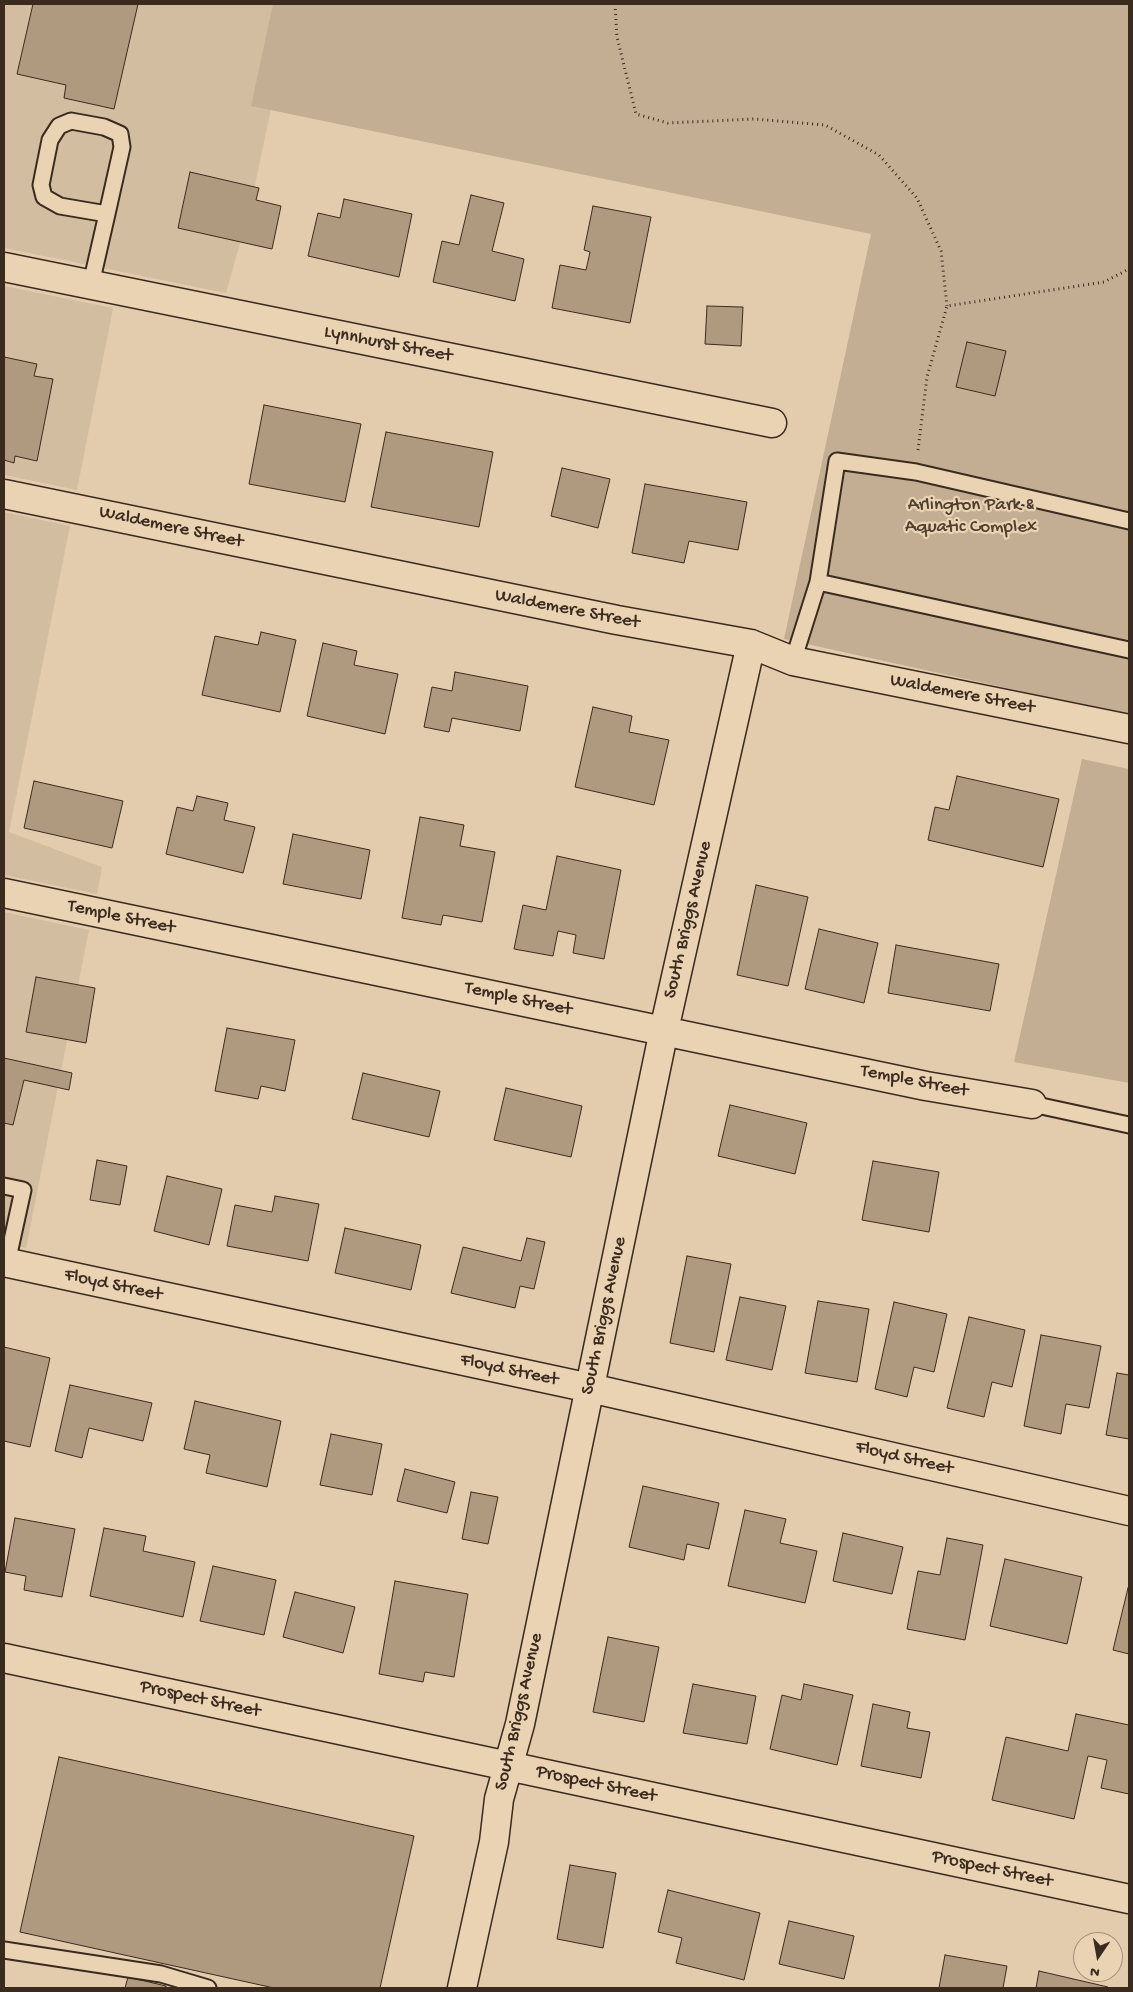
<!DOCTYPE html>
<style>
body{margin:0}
#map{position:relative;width:1133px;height:1992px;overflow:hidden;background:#e3ccad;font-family:"Gochi Hand",sans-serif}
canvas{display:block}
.frame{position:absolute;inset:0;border:5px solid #3b2a1e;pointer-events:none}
.north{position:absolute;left:1073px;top:1932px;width:50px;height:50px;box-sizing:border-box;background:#ead3b3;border:1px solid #a48f77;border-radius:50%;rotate:192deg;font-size:14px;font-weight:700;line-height:20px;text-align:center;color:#3b2a1e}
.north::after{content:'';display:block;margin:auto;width:18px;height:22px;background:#3b2a1e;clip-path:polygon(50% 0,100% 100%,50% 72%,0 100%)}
</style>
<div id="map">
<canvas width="1133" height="1992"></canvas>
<div class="frame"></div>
<div class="north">N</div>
</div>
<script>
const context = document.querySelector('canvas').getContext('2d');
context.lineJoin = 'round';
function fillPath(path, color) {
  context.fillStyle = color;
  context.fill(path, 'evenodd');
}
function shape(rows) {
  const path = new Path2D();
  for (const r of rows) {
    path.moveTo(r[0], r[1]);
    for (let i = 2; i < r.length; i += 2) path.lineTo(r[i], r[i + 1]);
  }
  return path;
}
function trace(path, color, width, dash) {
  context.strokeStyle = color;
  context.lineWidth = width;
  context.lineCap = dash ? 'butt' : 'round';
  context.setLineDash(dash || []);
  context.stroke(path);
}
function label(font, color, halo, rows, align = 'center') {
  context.font = font + ' "Gochi Hand",sans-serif';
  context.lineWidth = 4.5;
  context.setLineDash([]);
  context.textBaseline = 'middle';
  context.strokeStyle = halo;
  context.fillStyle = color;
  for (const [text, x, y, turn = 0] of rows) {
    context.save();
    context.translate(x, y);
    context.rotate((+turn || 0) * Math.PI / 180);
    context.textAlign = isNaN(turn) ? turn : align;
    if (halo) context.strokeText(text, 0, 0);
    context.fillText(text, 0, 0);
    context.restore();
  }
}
fillPath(shape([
 [4,4,293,4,251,204,226,293,4,248],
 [4,286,113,308,77,490,4,475],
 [4,512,70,526,9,832,102,867,97,894,4,875],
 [4,912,89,930,26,1248,4,1243]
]), '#d3bda0');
fillPath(shape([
 [273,4,1129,4,1129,715,784,639,871,234,251,106],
 [1082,759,1129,769,1129,1083,1014,1062]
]), '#c4ae93');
const building = shape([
 [33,4,138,4,114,109,64,98,66,85,17,74,33,4],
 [190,172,259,188,256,200,281,206,272,249,178,228,190,172],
 [471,195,504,203,492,251,524,259,515,301,433,282,442,241,459,245,471,195],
 [344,199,412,214,399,277,308,256,318,213,340,218,344,199],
 [593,206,651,217,630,323,552,308,560,265,586,270,590,252,584,250,593,206],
 [707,306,743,307,741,346,705,344,707,306],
 [967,342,1006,351,995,396,956,387,967,342],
 [4,357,37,364,34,376,53,379,37,461,15,456,14,463,4,460,4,357],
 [264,405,361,424,345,502,249,484,264,405],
 [386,432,493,452,479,527,371,507,386,432],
 [562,468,610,479,598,528,551,516,562,468],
 [645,484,747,502,738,550,689,541,684,563,632,553,645,484],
 [261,632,296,640,280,712,202,695,215,636,258,645,261,632],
 [323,643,357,651,354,665,398,674,385,734,307,716,323,643],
 [455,672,528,686,520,731,452,718,449,732,424,727,432,687,452,691,455,672],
 [593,707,632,716,629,732,669,740,654,805,575,787,593,707],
 [957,776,1059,799,1043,867,928,840,935,807,949,810,957,776],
 [34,781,123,801,112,848,24,828,34,781],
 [197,796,228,803,224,820,255,827,243,873,166,854,177,807,193,811,197,796],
 [420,817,464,825,460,846,495,852,482,922,443,915,441,925,402,918,420,817],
 [293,834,370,850,361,899,283,884,293,834],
 [557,856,621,870,604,959,573,953,576,935,558,931,553,956,514,949,523,905,546,910,557,856],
 [756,885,808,897,788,986,737,975,756,885],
 [819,929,878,943,864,1003,805,989,819,929],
 [896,945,999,964,990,1011,888,993,896,945],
 [36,977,95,988,86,1043,26,1032,36,977],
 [227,1028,295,1040,285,1091,261,1086,258,1099,215,1091,227,1028],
 [4,1058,72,1073,69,1090,24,1080,13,1125,4,1123,4,1058],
 [363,1073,440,1091,429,1137,352,1119,363,1073],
 [506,1088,582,1106,571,1157,494,1140,506,1088],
 [730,1105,807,1123,795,1174,718,1156,730,1105],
 [97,1160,127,1166,120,1205,90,1200,97,1160],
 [873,1161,939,1172,929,1232,862,1220,873,1161],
 [167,1176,222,1189,209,1245,154,1231,167,1176],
 [275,1196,319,1204,308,1261,227,1246,235,1205,272,1212,275,1196],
 [345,1228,421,1245,411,1290,335,1273,345,1228],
 [527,1238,545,1242,534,1289,520,1286,515,1308,451,1293,463,1247,521,1261,527,1238],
 [687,1256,731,1264,714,1352,670,1343,687,1256],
 [740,1297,786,1306,772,1370,726,1360,740,1297],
 [818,1301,869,1309,857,1382,805,1373,818,1301],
 [894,1302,947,1314,934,1372,914,1367,907,1397,875,1389,894,1302],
 [969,1317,1025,1330,1012,1387,992,1382,984,1417,947,1408,969,1317],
 [1041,1335,1101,1346,1089,1408,1066,1404,1061,1434,1024,1426,1041,1335],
 [4,1347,50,1358,30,1447,4,1441,4,1347],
 [1117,1373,1129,1375,1129,1439,1106,1435,1117,1373],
 [70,1385,152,1403,143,1441,89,1428,82,1458,55,1451,70,1385],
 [195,1401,281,1421,267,1487,206,1473,210,1455,184,1449,195,1401],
 [331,1434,382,1444,372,1495,320,1485,331,1434],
 [405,1469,455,1482,447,1513,397,1501,405,1469],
 [643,1486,719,1503,709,1549,687,1544,684,1560,629,1547,643,1486],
 [471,1492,498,1497,488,1544,462,1539,471,1492],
 [745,1510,786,1519,780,1543,817,1551,805,1603,728,1586,745,1510],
 [15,1518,75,1529,62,1597,24,1590,26,1576,5,1572,15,1518],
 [104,1528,146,1536,143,1551,195,1562,183,1617,90,1596,104,1528],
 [843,1533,903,1547,892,1594,833,1581,843,1533],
 [947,1538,983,1545,965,1640,907,1629,918,1571,940,1575,947,1538],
 [1005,1559,1082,1577,1067,1644,990,1626,1005,1559],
 [213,1566,276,1580,264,1635,200,1621,213,1566],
 [395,1581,468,1594,454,1677,425,1672,423,1682,379,1674,395,1581],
 [1128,1588,1129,1588,1129,1654,1113,1650,1128,1588],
 [295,1592,355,1607,343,1653,283,1637,295,1592],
 [608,1637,659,1647,644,1722,593,1712,608,1637],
 [693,1684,756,1696,747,1744,683,1733,693,1684],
 [804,1684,853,1695,837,1765,770,1749,782,1695,801,1700,804,1684],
 [873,1704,910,1712,907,1728,930,1732,921,1778,861,1766,873,1704],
 [1076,1714,1129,1725,1129,1794,1101,1788,1107,1760,1088,1756,1074,1819,992,1800,1006,1737,1068,1751,1076,1714],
 [59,1757,414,1836,380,1988,274,1988,20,1932,59,1757],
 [570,1865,616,1873,603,1948,557,1939,570,1865],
 [668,1890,760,1913,744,1980,676,1963,682,1938,658,1932,668,1890],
 [789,1921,854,1936,844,1979,779,1964,789,1921],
 [945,1955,1007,1966,1003,1988,939,1988,945,1955],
 [1039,1971,1108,1987,1108,1988,1036,1988,1039,1971],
 [128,1977,166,1986,166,1988,125,1988,128,1977]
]);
fillPath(building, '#af9a80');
trace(building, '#3b2a1e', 1);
const lane = shape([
 [91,284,107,214,122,147,120,134,104,127,71,121,59,126,50,140,41,185,44,197,60,206,107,214],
 [818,582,1129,650],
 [793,661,818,582,837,461,916,472,1129,521],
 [1032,1104,1129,1125],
 [4,1186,23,1190,7,1263],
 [4,1950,161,1974,208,1988]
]);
const street = shape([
 [4,267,772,423],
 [4,494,617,620,751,644,793,661,1129,729],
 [4,893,926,1086,1032,1104],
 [4,1262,590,1388,1129,1511],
 [4,1658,1129,1899],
 [462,1988,494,1842,499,1799,520,1724,664,1030,751,644]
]);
trace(lane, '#3b2a1e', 19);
trace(street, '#3b2a1e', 31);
trace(shape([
 [615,4,617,37,636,114,668,123,754,119,825,125,879,155,917,198,941,251,947,306],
 [918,450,927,377,947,306,1104,282,1129,269]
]), '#3b2a1e', 3, [1, 4]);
trace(lane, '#ead3b3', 15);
trace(street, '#ead3b3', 28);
label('19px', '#3b2a1e', '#ead3b3', [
 ["Lynnhurst Street",388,345,11],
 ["Waldemere Street",171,528,12],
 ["Waldemere Street",567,610,11],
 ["Waldemere Street",962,695,11],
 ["Temple Street",121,918,12],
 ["South Briggs Avenue",689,920,-77],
 ["Temple Street",518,1000,12],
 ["Temple Street",914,1082,11],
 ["Floyd Street",113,1286,12],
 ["South Briggs Avenue",605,1316,-78],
 ["Floyd Street",509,1371,12],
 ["Floyd Street",904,1459,13],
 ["Prospect Street",200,1700,12],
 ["South Briggs Avenue",520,1712,-77],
 ["Prospect Street",596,1785,12],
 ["Prospect Street",992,1870,12]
]);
label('19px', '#503e30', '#ead3b3', [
 ["Arlington Park &",971,506],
 ["Aquatic Complex",971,528]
]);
</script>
